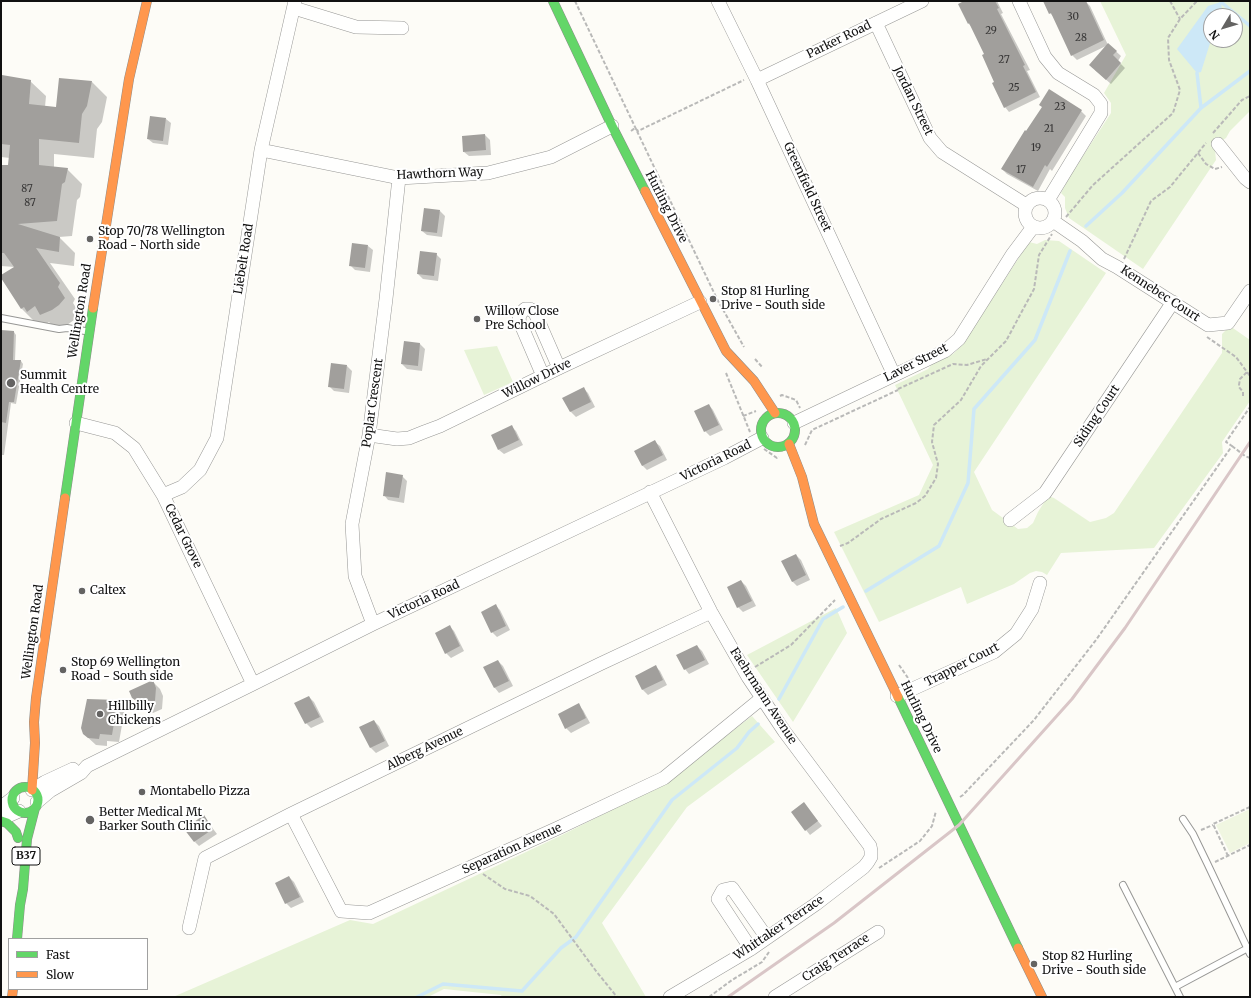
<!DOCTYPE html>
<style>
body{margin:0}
#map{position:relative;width:1251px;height:998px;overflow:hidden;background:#fdfcf7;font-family:Merriweather,serif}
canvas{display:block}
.frame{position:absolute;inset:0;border:2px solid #111;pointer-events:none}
.legend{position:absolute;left:8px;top:938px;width:140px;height:52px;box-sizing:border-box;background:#fff;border:1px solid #a0a0a0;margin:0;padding:5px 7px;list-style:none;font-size:12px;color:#111}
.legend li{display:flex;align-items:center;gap:8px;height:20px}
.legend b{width:20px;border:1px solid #a0a0a0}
.north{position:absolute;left:1203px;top:8px;width:40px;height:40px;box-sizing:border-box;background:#fff;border:1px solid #a0a0a0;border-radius:50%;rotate:232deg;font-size:11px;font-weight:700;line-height:16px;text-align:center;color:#111}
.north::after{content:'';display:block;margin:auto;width:14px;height:18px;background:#646362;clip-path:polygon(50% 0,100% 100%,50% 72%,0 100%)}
</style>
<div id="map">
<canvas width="1251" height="998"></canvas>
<div class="frame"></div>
<ul class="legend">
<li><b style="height:5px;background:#63d668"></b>Fast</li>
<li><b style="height:5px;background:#ff974d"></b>Slow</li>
</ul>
<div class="north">N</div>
</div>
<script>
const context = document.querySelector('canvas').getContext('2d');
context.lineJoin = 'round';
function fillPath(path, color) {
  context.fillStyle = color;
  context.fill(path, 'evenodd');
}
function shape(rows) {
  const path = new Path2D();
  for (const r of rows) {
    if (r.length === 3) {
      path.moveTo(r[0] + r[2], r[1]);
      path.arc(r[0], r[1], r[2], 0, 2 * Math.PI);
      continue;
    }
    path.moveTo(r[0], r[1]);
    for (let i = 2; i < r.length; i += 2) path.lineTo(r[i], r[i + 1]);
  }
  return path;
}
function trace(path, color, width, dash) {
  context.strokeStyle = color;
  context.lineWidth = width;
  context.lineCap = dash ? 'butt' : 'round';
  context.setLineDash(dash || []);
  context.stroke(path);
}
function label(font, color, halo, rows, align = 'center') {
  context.font = font + ' Merriweather,serif';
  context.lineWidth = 4;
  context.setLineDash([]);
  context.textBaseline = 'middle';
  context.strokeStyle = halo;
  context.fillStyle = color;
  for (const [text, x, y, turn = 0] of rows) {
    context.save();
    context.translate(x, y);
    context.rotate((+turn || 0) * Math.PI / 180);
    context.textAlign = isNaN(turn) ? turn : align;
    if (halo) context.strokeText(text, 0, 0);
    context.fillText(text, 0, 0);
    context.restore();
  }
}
fillPath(shape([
 [1100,1,1250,1,1250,111,1230,131,1226,138,1221,141,1216,146,1215,151,1216,160,1143,269,1069,218,1065,208,1065,197,1061,193,1068,179,1111,113,1111,103,1104,93,1126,55],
 [1211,16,1235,16,1235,40,1211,40],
 [1045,240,1059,241,1106,273,974,472,992,510,1018,529,1027,528,1033,523,1038,512,1048,496,1054,498,1090,522,1106,518,1114,513,1222,353,1222,334,1230,326,1250,340,1250,401,1222,442,1223,453,1154,548,1061,553,1047,575,1042,572,1036,571,1030,573,1014,584,967,604,961,587,879,622,834,532,919,495,933,465,895,385,928,369,933,363,953,354,963,344,1029,242,1037,244],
 [497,346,513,382,484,395,464,350],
 [836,608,847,633,793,722,747,655],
 [752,716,775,742,687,807,602,923,646,997,502,997,501,995,444,989,428,997,173,997,350,920,373,924,560,836,663,784]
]), '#e7f3d7');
fillPath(shape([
 [1250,809,1250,843,1230,853,1216,825]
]), '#f0f6e1');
fillPath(shape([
 [1221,2,1223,16,1211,16,1211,40,1201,72,1197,73,1177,49,1208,6]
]), '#cde8f7');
fillPath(shape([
 [967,1,997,1,1003,13,1001,14,1030,70,1027,71,1040,97,1009,112,1005,107,985,55,972,27,968,23],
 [1044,1,1085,1,1090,6,1108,45,1109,45,1121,56,1118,61,1125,68,1111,84,1095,70,1108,45,1077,60,1072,55,1055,18,1050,13],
 [30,81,46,96,45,107,57,108,92,82,107,97,102,122,97,129,94,158,54,154,54,167,67,169,82,184,80,197,77,200,72,236,59,237,75,253,74,266,50,263,75,299,73,303,80,314,74,320,67,325,56,330,49,322,43,326,37,324,22,309,1,277,15,267,1,266,1,166,9,166,10,158,1,157,1,159,1,87],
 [1081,111,1086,116,1052,171,1050,169,1038,191,1007,174,1002,169,1027,132],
 [166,119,171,123,168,145,153,143,148,139],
 [485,135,490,140,491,155,469,156,464,152],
 [440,211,445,216,442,237,427,235,422,231],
 [368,246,373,250,370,272,355,270,350,265],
 [436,254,441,259,438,281,423,279,418,274],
 [1,331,14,332,16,335,15,361,21,361,23,364,16,404,11,403,4,455,1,455],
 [405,342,420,344,425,349,422,371,407,369,402,364],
 [347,366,352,371,349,393,334,391,329,386],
 [583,388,588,393,595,407,576,417,571,412,564,398],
 [709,405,713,410,723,430,710,436,705,431,695,411],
 [511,426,516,431,523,445,504,454,499,450],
 [655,442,660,446,667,460,647,470,642,465],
 [402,476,407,481,404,503,388,500,384,495],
 [796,555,801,560,810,580,797,586,792,581],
 [741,581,746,586,756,606,743,612,738,607],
 [496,606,500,610,510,630,497,637,492,632],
 [450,627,454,631,464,651,451,658,446,653],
 [697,646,702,651,709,664,689,674,685,669],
 [498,661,503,666,513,686,499,693,495,688,485,668],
 [656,667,660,671,667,685,648,695,643,690,636,676],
 [152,681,160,689,163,696,162,709,153,713,141,705,133,698],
 [309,697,314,702,324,722,311,728,306,723],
 [117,701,125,708,119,742,107,741,107,746,96,745,84,734],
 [578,705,583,710,590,723,571,733,566,728],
 [374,721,379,726,389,746,376,753,371,748,361,728],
 [808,809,822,826,810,835,806,830],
 [204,817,217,834,199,846,195,842],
 [289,877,294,882,304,902,291,908,286,903]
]), '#0003');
trace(shape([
 [1221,2,1250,26],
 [1197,73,1201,108],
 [1086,226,1122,193,1201,108,1250,71],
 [866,591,939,546,968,483,974,409,1035,340,1070,251],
 [779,699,823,619,843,607],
 [417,997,443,984,522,991,561,948,576,937,672,800,737,748,749,732,758,724]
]), '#cde8f7', 3.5);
fillPath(shape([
 [964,1,995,1,999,8,997,9,1025,65,1023,66,1036,92,1004,108,992,83,994,82,982,55,984,54,969,23,968,24,958,4],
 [1043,1,1086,1,1104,40,1071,56,1051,13,1049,14],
 [1108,43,1117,51,1113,55,1121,63,1106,80,1089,65],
 [2,75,31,80,29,104,56,107,59,78,92,81,87,106,82,114,79,143,39,139,39,165,68,168,65,182,62,184,57,221,18,224,60,237,59,252,36,248,60,283,58,287,65,298,59,305,52,310,40,315,35,306,27,312,24,307,21,309,1,278,1,275,14,267,4,253,1,253,1,165,8,165,10,145,1,144,1,81],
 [1049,89,1082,110,1047,167,1045,165,1033,187,1001,169,1025,130,1026,131,1042,107,1039,105],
 [150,116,166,118,163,141,147,139],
 [485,134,486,150,463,152,462,136],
 [424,208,440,210,437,233,421,231],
 [352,243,368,245,365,268,349,266],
 [420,251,437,253,434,276,417,274],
 [1,330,14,331,13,360,21,360,14,402,9,402,6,423,1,422],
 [404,341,420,343,418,366,401,364],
 [331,363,347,365,344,389,328,387],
 [584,387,591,402,570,412,562,398],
 [709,404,719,425,704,432,694,411],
 [512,425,519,440,498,450,491,435],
 [655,440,663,455,642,466,634,451],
 [386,472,403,475,399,498,383,496],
 [796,554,806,575,792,582,781,561],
 [741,580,752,601,737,608,727,587],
 [496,604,506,626,491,633,481,612],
 [450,625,460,646,445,654,435,633],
 [697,645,705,660,684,670,676,655],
 [498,660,509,681,494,688,483,667],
 [656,665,663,680,642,690,635,676],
 [153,680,156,688,155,701,144,706,132,698,129,691],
 [309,696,320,717,305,724,294,703],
 [87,699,118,700,112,735,100,734,99,739,88,738,83,734,81,728],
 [579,703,586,718,565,729,558,714],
 [374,720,385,741,370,748,359,727],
 [804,802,818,821,805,831,791,812],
 [204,815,213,829,194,842,184,829],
 [289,876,300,897,285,904,275,883]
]), '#a19f9c');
const lane = shape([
 [1,318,59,329,67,328,85,331],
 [1183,819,1193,834,1208,865,1250,954],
 [1123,885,1180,997],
 [1175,987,1250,947]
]);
const street = shape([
 [718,1,757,80,894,375],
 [1019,1,1045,57,1058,73,1094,95,1101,104,1101,113,1048,200],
 [294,8,356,27,402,28],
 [876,23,930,138,942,152,1026,205],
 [757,80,922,1],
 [1218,144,1245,178,1250,182],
 [261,150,399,178,488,173,551,157,612,126],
 [1040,213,15],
 [1053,221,1082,241,1102,259,1117,267,1208,325,1228,323,1250,291],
 [543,376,519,320,520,314,525,309,530,309,535,313,559,368],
 [76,423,115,433,134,448,163,495,253,684],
 [794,423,945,351,959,339,1012,255,1033,227],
 [369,435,397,439,409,438,424,432,440,426,559,368,700,302],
 [650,492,711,612,748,677,784,731,870,846,871,851,871,857,868,862,864,867,816,904,751,949,670,997],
 [163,495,182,487,200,470,217,438,261,150,295,1],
 [1010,520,1045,493,1173,302],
 [373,624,355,576,352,524,369,435,386,299,399,178],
 [897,696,994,652,1016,634,1032,609,1040,583],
 [32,790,45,782,73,769],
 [37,802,50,791,81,773,87,766,253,684,373,624,724,458,762,438],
 [1,807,13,798],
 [291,814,341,911,369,913,558,828,664,778,762,698],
 [1,819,19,811],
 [189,928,205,858,291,814,600,664,711,612],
 [751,949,718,899,723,890,732,888,767,938],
 [775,997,878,932]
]);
const fast = shape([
 [553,1,612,126,645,191],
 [778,430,17],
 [65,498,93,308],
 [898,697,1018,948],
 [25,800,13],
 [1,821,7,823,16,832,18,838],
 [17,939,20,905,23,889,27,839,35,808]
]);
const slow = shape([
 [645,191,726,351,754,381,775,413],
 [93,308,129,79,147,1],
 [789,444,802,477,814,524,898,697],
 [32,790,35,743,34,722,36,698,65,498],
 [1018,948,1042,997],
 [12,997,13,989]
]);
trace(lane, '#979795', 8);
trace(street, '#979795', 14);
trace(fast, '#8e8d8b', 10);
trace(slow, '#8e8d8b', 10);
trace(shape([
 [575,1,717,299,744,347],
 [1170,1,1180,19],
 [631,131,635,128,638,131,744,80],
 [1213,133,1242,100,1250,96],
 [1198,153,1206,164,1215,169,1222,167],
 [1066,217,1093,185,1173,113,1180,90,1169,60,1168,38,1180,19,1197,1],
 [1124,259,1151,201,1170,187,1206,143],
 [1207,337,1236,357,1250,376],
 [755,359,763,368],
 [726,373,750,432],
 [898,389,953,364,967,365,987,359],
 [780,396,782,395,796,400,800,408],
 [1243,396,1243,392,1239,387,1239,385,1240,379,1247,372],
 [743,416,756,411],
 [805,445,812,430,898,390],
 [1232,446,1245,456,1250,458],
 [764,449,777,458,779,457],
 [840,546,848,543,881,519,916,503,925,496,936,478,938,464,932,442,934,425,961,400,981,366,1006,341,1034,289,1039,255,1052,234],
 [899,665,908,678],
 [755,667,791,645,835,600],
 [919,699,921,711],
 [960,797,963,795,1034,720,1096,640,1232,446,1226,442,1250,407],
 [1201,830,1213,825],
 [1228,856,1213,824,1250,807],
 [1215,862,1250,845],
 [879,868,920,841,932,826,936,811],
 [483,874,505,889,530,896,554,914,596,971,617,997],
 [709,997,732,980,762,962,769,952]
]), '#b9b9b8', 2, [4, 2]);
trace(lane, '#fffffe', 6);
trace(street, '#fffffe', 13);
trace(fast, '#63d668', 9);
trace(slow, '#ff974d', 9);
trace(shape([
 [728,997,834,923,959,825,1072,699,1125,628,1250,442]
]), '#d9c6c7', 3);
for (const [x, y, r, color] of [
 [90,239,4,"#646362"],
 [713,299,4,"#646362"],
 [477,319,4,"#646362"],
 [11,383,5,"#646362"],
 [82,591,4,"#646362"],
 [63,670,4,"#646362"],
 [100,714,4,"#646362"],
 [142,792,4,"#646362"],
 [90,820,5,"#646362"],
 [1034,964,4,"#646362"]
]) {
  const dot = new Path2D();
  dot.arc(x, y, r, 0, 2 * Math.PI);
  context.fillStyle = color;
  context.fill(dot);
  trace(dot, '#fff', 1.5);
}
label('10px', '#353434', null, [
 ["30",1073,17],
 ["29",991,31],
 ["28",1081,38],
 ["27",1004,60],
 ["25",1014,88],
 ["23",1060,107],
 ["21",1049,129],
 ["19",1036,148],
 ["17",1021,170],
 ["87",27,189],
 ["87",30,203]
]);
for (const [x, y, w] of [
 [26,856,28]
]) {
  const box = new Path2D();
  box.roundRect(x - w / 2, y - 9, w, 18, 3);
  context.fillStyle = '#fff';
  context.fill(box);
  trace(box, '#111', 1);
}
label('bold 11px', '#111', null, [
 ["B37",26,856]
]);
label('12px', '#111', '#fff', [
 ["Parker Road",839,40,-26],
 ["Jordan Street",913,101,64],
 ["Hawthorn Way",440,174,-2],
 ["Greenfield Street",807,187,65],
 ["Hurling Drive",666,207,63],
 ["Liebelt Road",244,259,-81],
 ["Kennebec Court",1160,294,33],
 ["Wellington Road",80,311,-81],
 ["Laver Street",916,363,-27],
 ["Willow Drive",537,379,-26],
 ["Poplar Crescent",373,403,-82],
 ["Siding Court",1097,416,-56],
 ["Victoria Road",716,461,-26],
 ["Cedar Grove",183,536,64],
 ["Victoria Road",424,600,-25],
 ["Wellington Road",33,632,-82],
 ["Trapper Court",962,665,-27],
 ["Faehrmann Avenue",763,696,57],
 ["Hurling Drive",921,717,64],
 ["Alberg Avenue",425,749,-26],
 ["Separation Avenue",512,849,-24],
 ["Whittaker Terrace",779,928,-34],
 ["Craig Terrace",836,958,-33]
]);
label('12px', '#111', '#fff', [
 ["Stop 70/78 Wellington",98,232],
 ["Road - North side",98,246],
 ["Stop 81 Hurling",721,292],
 ["Drive - South side",721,306],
 ["Willow Close",485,312],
 ["Pre School",485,326],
 ["Summit",20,376],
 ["Health Centre",20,390],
 ["Caltex",90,591],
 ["Stop 69 Wellington",71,663],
 ["Road - South side",71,677],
 ["Hillbilly",108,707],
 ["Chickens",108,721],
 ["Montabello Pizza",150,792],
 ["Better Medical Mt",99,813],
 ["Barker South Clinic",99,827],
 ["Stop 82 Hurling",1042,957],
 ["Drive - South side",1042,971]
], 'left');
</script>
